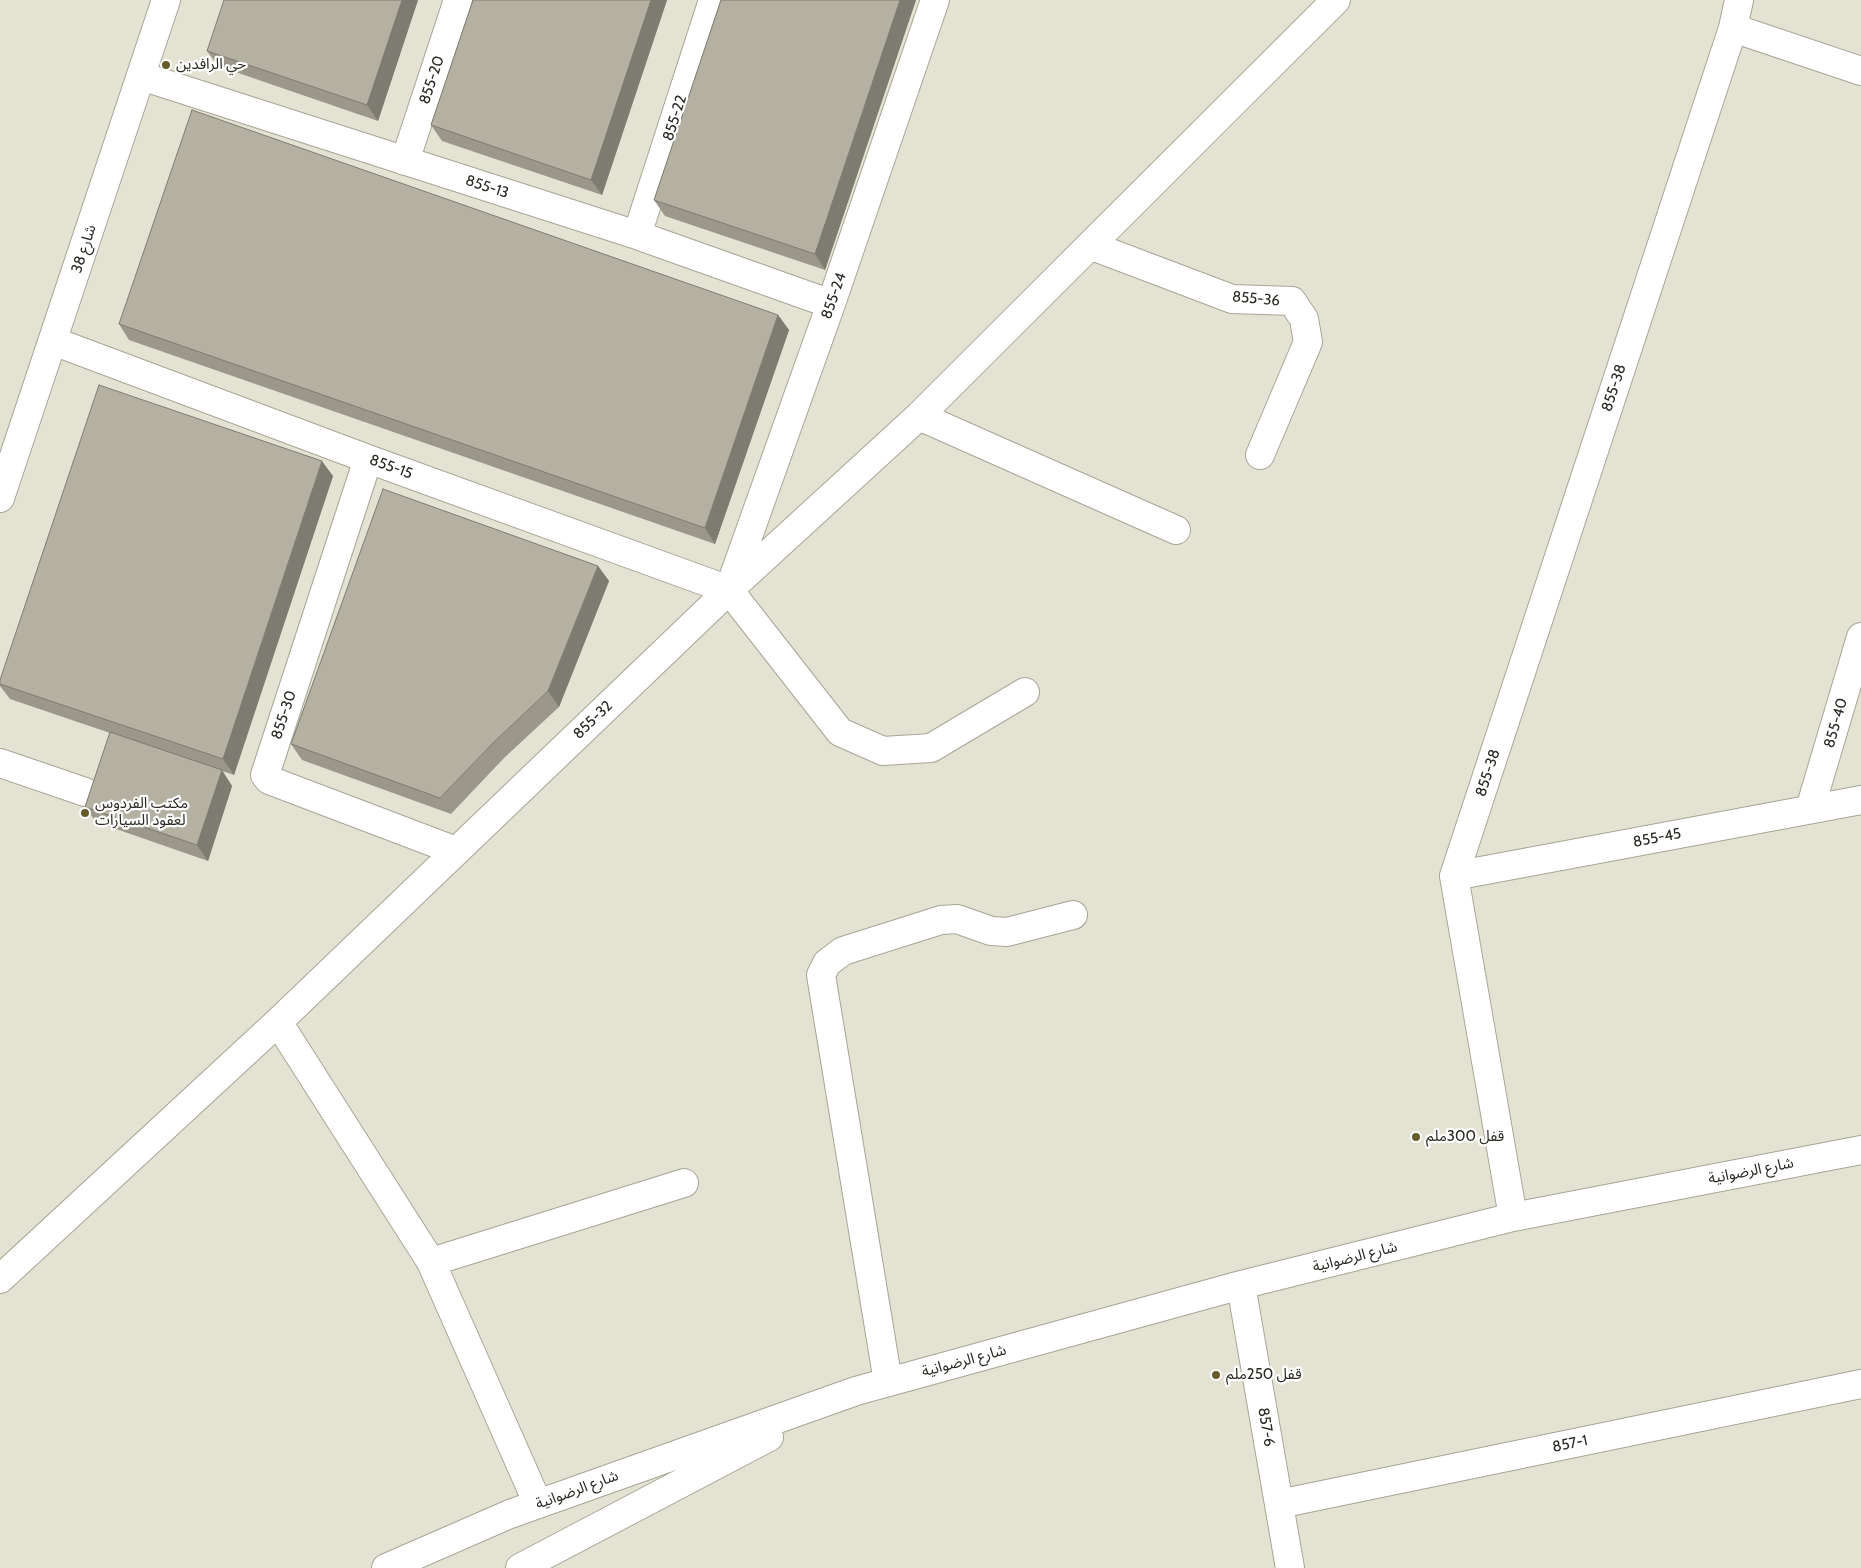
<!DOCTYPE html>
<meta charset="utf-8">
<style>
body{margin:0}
canvas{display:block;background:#e4e2d2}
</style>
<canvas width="1861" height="1568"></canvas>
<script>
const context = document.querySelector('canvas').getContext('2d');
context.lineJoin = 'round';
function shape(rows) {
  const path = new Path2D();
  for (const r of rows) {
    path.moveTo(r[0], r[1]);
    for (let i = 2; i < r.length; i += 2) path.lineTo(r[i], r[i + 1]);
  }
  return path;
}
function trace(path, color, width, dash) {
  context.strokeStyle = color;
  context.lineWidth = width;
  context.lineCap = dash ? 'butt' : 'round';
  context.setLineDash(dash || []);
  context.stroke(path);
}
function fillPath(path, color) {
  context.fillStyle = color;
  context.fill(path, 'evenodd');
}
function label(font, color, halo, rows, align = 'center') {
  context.font = font + ' Cabin,"Noto Sans Arabic",sans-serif';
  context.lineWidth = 4.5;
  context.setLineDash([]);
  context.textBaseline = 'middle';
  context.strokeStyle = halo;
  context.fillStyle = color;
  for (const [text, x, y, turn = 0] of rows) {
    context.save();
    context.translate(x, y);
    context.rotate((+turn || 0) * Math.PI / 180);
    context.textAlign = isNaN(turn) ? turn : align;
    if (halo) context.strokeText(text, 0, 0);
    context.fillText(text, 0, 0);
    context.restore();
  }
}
const minor = shape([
 [1733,28,1739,0],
 [141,76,637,235,831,304],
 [405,161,458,0],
 [637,235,713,0],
 [1092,246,1232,299,1292,301,1304,319,1308,342,1260,455],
 [53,341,368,459,729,590],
 [919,416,1176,530],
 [368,459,265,775,269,780,456,851],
 [0,498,166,0],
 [730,587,831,304,935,0],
 [729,590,840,732,883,751,931,748,1025,692],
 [0,763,85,792],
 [1810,809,1861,637],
 [1454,876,1861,800],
 [278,1022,431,1262,538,1504],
 [1513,1217,1454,876,1733,28,1861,71],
 [431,1262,684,1183],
 [0,1279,278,1022,729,590,919,416,1336,0],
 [1241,1285,1290,1568],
 [888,1382,821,975,827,963,843,951,941,920,957,919,991,931,1007,932,1073,915],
 [1279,1504,1861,1384],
 [386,1568,510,1514,856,1391,1241,1285,1513,1217,1861,1150],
 [520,1568,769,1437]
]);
trace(minor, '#a7a596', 30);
trace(minor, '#fff', 28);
fillPath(shape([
 [418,0,378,121,218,66,207,51],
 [473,0,667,0,602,195,442,141,431,125],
 [721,0,916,0,825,270,665,216,654,200],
 [778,315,789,330,715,544,129,340,119,324],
 [333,476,234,775,222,771,232,786,208,861,96,822,85,807,110,733,10,699,0,686,0,680],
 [598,566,609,581,559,707,504,758,451,814,302,760,291,744]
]), '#9b988b');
fillPath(shape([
 [402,0,418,0,378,121,367,105],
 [651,0,667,0,602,195,591,180],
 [900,0,916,0,825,270,815,254],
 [778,315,789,330,715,544,705,528],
 [322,461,333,476,234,775,223,759],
 [598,566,609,581,559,707,548,691],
 [222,770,232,786,208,861,197,845]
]), '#7e7c71');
const building = shape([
 [224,0,402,0,367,105,207,51,224,0],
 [473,0,651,0,591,180,431,125,473,0],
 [721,0,900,0,815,254,654,200,721,0],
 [192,110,778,315,705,528,119,324,192,110],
 [99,385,322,461,223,759,0,684,0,680,99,385],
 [383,489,598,566,548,691,493,743,440,798,291,744,383,489],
 [110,732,222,770,197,845,85,807,110,732]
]);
fillPath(building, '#b4b1a2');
trace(building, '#7e7c71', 1);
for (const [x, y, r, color] of [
 [166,65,5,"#655c28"],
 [85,813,5,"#655c28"],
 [1416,1137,5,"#655c28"],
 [1216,1375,5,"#655c28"]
]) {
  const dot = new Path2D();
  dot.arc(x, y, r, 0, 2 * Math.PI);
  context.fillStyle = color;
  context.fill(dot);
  trace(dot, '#fff', 2);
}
label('15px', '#292822', '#fff', [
 ["حي الرافدين",176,65],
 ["مكتب الفردوس",95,804],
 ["لعقود السيارات",95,821],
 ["قفل 300ملم",1426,1137],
 ["قفل 250ملم",1226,1375]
], 'left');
label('15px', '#292822', '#fff', [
 ["855-20",432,80,-72],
 ["855-22",675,118,-72],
 ["855-13",487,187,18],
 ["شارع 38",84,249,-72],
 ["855-24",834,296,-71],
 ["855-36",1256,299,5],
 ["855-38",1614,388,-72],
 ["855-15",391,467,20],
 ["855-30",284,715,-72],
 ["855-32",593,720,-44],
 ["855-40",1836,723,-74],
 ["855-38",1488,773,-72],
 ["855-45",1657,838,-11],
 ["شارع الرضوانية",1751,1171,-11],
 ["شارع الرضوانية",1355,1257,-14],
 ["شارع الرضوانية",964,1361,-15],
 ["857-6",1266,1427,80],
 ["857-1",1570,1444,-12],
 ["شارع الرضوانية",577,1490,-20]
]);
</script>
